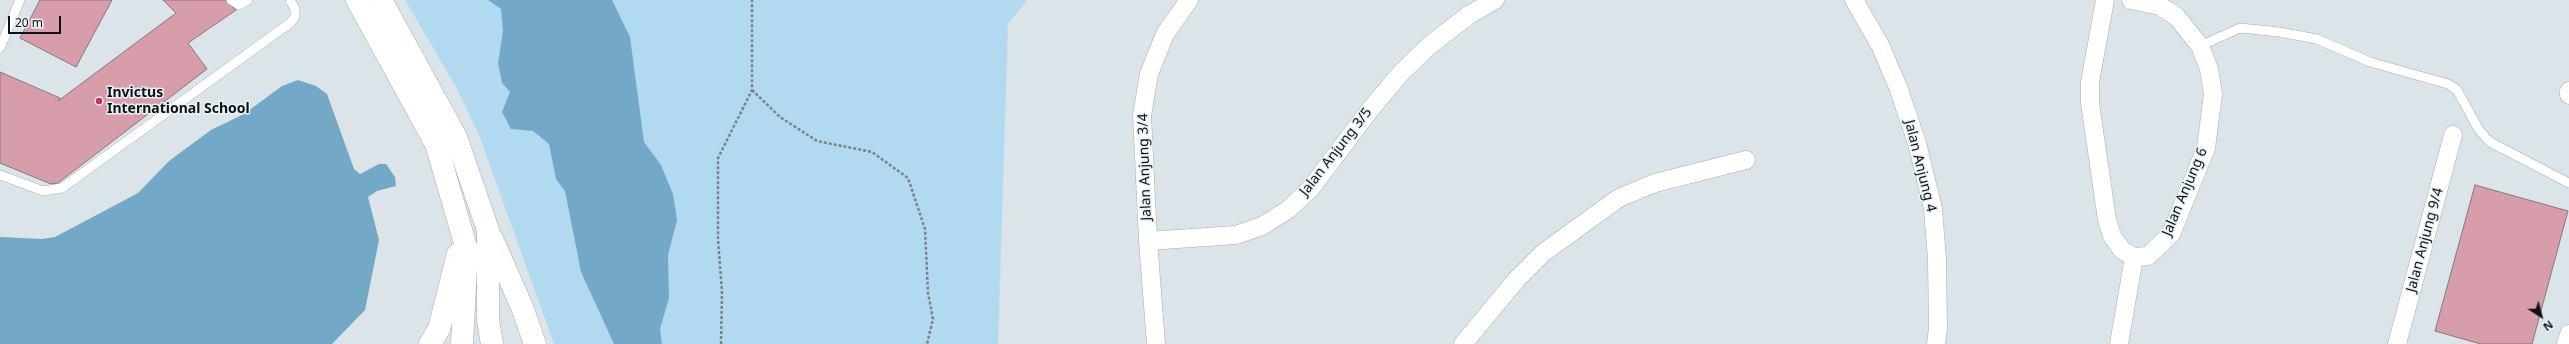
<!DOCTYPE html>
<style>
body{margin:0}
#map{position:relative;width:2569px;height:344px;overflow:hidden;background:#dbe4e9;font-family:"Noto Sans",sans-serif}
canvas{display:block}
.north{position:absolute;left:2521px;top:296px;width:40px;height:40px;-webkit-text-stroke:3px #e9f1f6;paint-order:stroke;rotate:144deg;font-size:11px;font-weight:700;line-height:16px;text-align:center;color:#0f1214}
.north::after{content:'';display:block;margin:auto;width:14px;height:18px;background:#0f1214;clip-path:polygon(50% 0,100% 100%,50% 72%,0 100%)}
.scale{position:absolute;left:8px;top:16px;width:53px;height:18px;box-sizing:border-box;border:2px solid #0f1214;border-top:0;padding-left:5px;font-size:12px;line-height:14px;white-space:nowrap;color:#0f1214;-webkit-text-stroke:3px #e9f1f6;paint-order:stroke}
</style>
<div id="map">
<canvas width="2569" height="344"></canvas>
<div class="north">N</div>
<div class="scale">20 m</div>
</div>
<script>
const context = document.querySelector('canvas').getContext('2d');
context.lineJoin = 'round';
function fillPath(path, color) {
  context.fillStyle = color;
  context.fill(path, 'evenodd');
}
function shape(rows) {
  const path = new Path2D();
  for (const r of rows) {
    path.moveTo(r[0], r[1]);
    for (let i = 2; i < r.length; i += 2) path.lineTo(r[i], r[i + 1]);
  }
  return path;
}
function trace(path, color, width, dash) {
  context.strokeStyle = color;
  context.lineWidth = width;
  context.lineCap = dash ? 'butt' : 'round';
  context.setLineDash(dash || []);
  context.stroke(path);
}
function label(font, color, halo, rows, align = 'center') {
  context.font = font + ' "Noto Sans",sans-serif';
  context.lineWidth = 3;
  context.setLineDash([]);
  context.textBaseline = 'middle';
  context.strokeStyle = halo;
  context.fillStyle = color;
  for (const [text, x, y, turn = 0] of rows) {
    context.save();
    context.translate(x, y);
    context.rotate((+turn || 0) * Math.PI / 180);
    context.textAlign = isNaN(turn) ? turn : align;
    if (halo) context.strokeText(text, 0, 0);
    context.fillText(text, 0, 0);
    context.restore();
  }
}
fillPath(shape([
 [405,0,1027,0,1008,24,998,344,554,344,479,135,456,87]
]), '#b1daf1');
fillPath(shape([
 [488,0,612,0,630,37,644,142,661,165,673,194,677,220,668,255,669,298,660,329,662,344,614,344,581,272,565,191,556,179,549,144,533,131,511,129,502,112,510,92,502,83,498,63,503,31,501,9],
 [298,80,316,86,327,94,354,169,360,174,379,164,386,164,395,177,396,186,377,191,368,197,379,240,365,310,332,344,0,344,0,237,42,239,55,237,138,193,169,161,211,130,244,114,282,86]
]), '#73a9c7');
const building = shape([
 [40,0,112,0,76,67,20,38,40,0],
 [163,0,225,0,236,10,188,43,207,69,58,183,51,184,0,163,0,72,60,98,58,101,176,13,163,0],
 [2475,185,2568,211,2532,344,2481,344,2435,331,2475,185]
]);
fillPath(building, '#d89dab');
trace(building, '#82797b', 1);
const lane = shape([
 [231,0,239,5,248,0],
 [2200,46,2240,28,2279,32,2317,39,2370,62,2448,84,2457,90,2479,130,2490,142,2569,183],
 [0,48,20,0],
 [0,175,43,191,62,188,290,23,295,17,295,9,290,0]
]);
const street = shape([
 [1854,0,1880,45,1898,87,1917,143,1933,209,1937,259,1938,328,1936,344],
 [2105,0,2090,82,2090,103,2107,220,2112,236,2122,250,2134,257,2148,256,2171,234,2206,148,2213,94,2209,69,2200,46,2176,16,2160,6,2131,0],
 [2569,91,2569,95],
 [1148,241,1236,235,1262,226,1289,209,1311,188,1369,111,1400,74,1430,45,1469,15,1495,0],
 [1156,344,1148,241,1142,115,1149,74,1165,34,1189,0],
 [1463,344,1517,279,1543,253,1619,198,1655,183,1746,160],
 [2119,344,2134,257],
 [2397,344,2453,135],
 [2566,344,2569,334]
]);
const secondary = shape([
 [357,0,436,144,467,250,462,344],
 [381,0,456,137,488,230,488,320,492,344],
 [492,239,522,307,535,344],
 [430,344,439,329,458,254]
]);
trace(lane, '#a6aeb3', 10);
trace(street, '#a6aeb3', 19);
trace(secondary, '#a6aeb3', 23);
trace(shape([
 [752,90,780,117,817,141,872,152,908,178,925,229,928,293,933,319,927,344],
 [721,344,722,292,718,239,718,158,752,90,752,0]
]), '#7c8286', 2.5, [3, 2]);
trace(lane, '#fff', 9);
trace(street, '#fff', 18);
trace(secondary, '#fff', 22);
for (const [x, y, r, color] of [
 [99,101,4,"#c03366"]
]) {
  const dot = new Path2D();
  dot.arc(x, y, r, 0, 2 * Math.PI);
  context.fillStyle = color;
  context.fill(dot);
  trace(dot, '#e9f1f6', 1.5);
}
label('bold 14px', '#0f1214', '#e9f1f6', [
 ["Invictus",107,93],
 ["International School",107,109]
], 'left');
label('14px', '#0f1214', '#e9f1f6', [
 ["Jalan Anjung 3/5",1336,152,-52],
 ["Jalan Anjung 4",1920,166,76],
 ["Jalan Anjung 3/4",1145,167,-92],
 ["Jalan Anjung 6",2185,192,-67],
 ["Jalan Anjung 9/4",2425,240,-75]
]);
</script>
